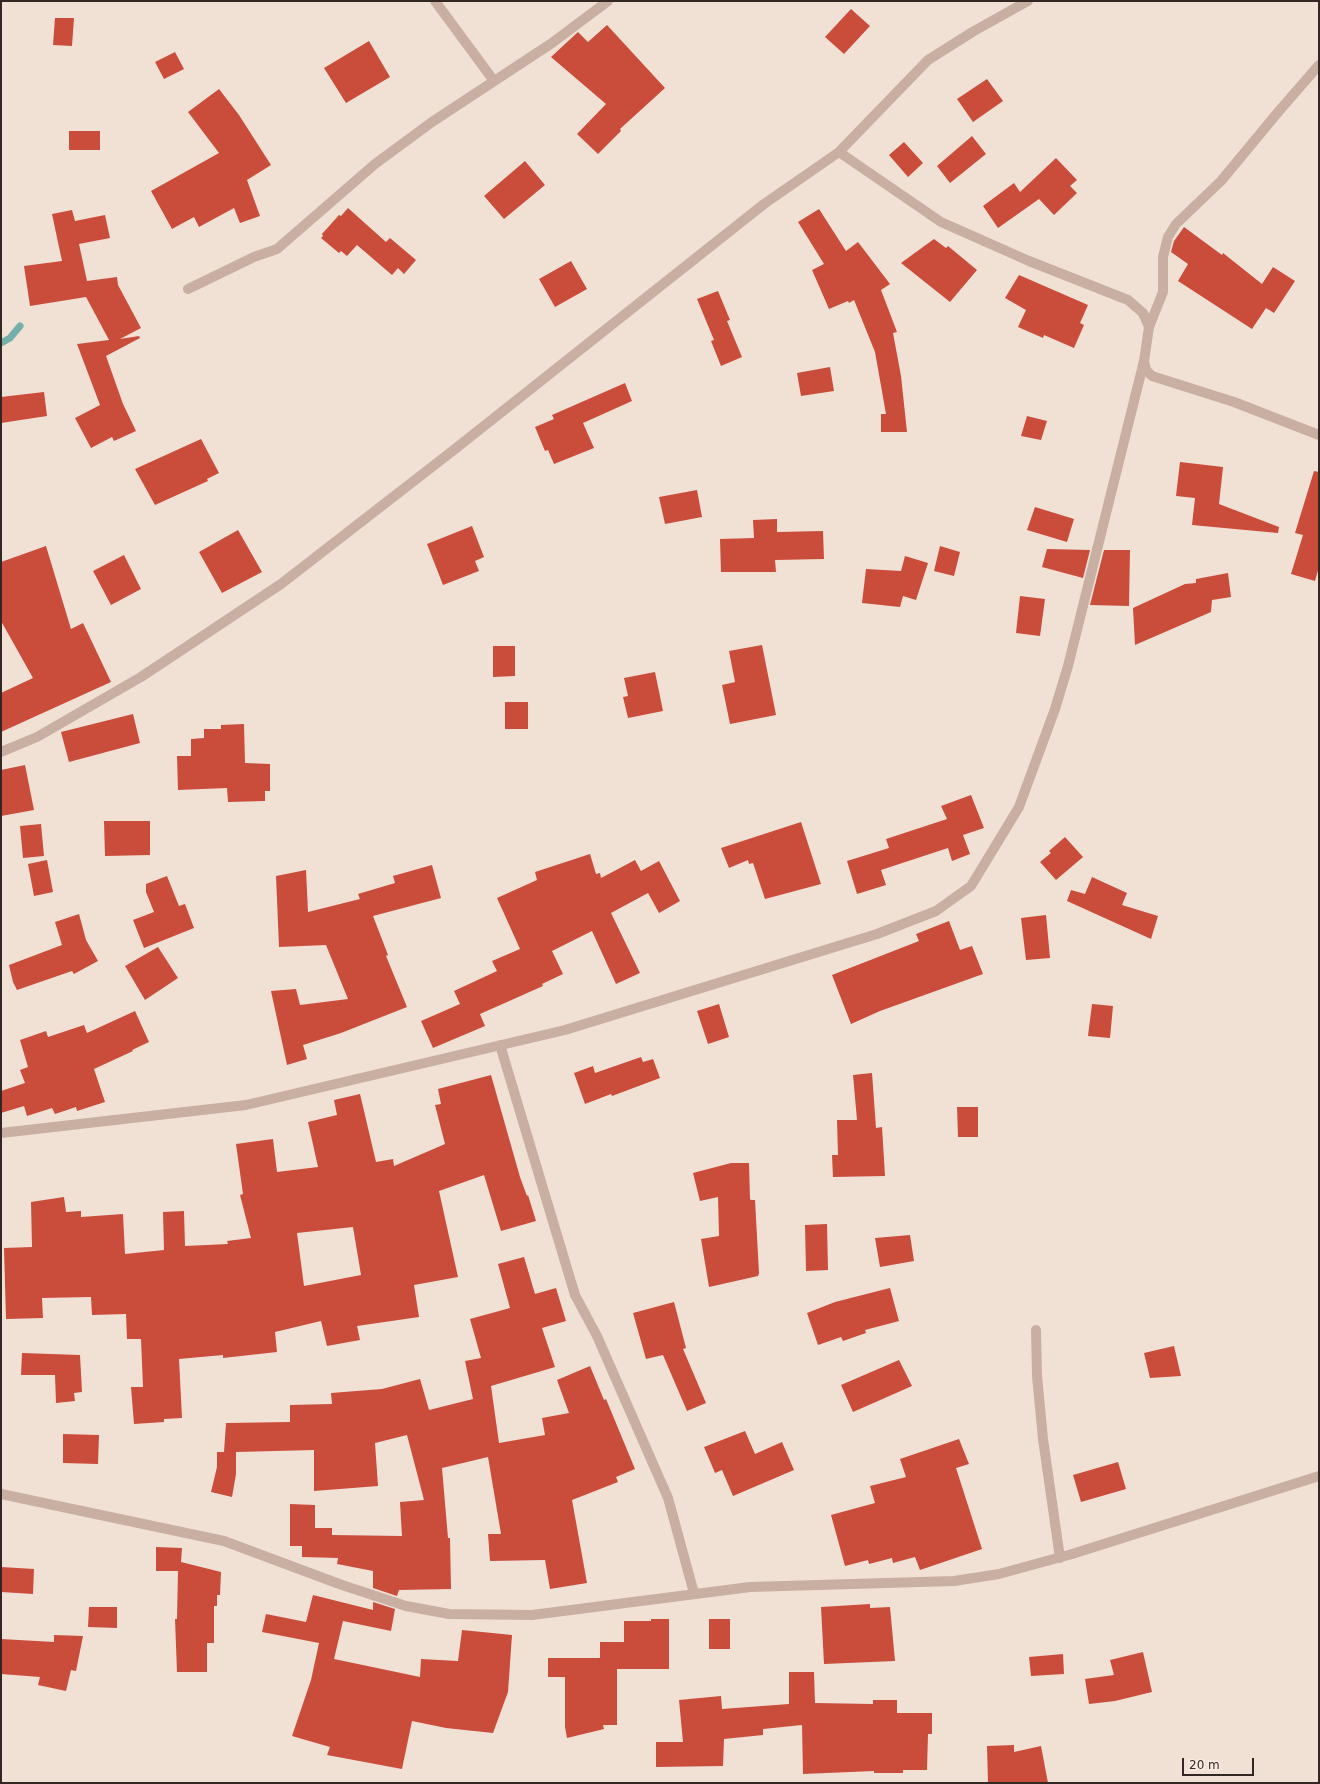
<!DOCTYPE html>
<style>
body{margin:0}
#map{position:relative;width:1320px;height:1784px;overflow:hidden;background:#f1e1d5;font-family:"DejaVu Sans",sans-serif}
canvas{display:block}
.frame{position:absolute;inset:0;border:2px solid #332724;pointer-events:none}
.scale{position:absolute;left:1182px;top:1758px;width:72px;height:18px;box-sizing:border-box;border:2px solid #332724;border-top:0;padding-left:5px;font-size:12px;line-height:14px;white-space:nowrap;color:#332724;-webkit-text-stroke:3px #f9ebe1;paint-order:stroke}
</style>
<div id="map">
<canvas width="1320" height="1784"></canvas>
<div class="frame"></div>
<div class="scale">20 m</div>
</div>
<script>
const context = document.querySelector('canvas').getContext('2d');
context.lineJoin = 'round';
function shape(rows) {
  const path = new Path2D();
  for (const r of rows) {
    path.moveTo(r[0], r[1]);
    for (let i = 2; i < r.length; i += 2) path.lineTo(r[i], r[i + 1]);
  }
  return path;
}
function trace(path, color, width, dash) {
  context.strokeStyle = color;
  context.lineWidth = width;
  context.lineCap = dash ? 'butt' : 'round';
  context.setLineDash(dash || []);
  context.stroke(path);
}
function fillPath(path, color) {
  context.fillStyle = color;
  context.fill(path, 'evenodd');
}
trace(shape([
 [1,343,10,338,20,326]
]), '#74afaa', 7);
fillPath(shape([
 [851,9,870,26,844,54,825,37],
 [55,18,74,18,72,46,53,45],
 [607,25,665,88,620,129,621,131,598,154,577,134,606,104,551,57,578,32,588,42],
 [369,41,390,77,346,103,324,68],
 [175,52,184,69,164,79,155,62],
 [987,79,1003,101,973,122,957,99],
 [219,89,239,115,271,165,247,180,260,216,240,223,234,208,199,227,194,217,172,229,151,191,219,153,188,112],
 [69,131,100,131,100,150,69,150],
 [972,136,986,154,950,183,937,166],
 [904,142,923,163,908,177,889,155],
 [1056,158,1077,180,1070,186,1077,193,1054,215,1039,199,998,228,983,206,1014,183,1020,192],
 [525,161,545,185,504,219,484,196],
 [348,208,386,242,390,238,416,260,404,274,398,268,392,275,357,245,347,256,341,251,339,253,321,238,323,236,322,234,339,215,341,216],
 [819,209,846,251,858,242,890,284,881,290,897,332,893,333,901,376,907,432,881,432,881,414,886,414,875,352,854,300,849,303,848,301,829,309,812,270,824,264,798,222],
 [72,210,75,221,105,215,110,238,79,244,87,281,117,277,118,285,141,328,120,339,139,336,140,338,106,356,123,404,136,431,114,441,112,437,91,448,75,418,100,405,77,344,109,340,86,297,30,306,24,266,62,261,52,214],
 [1184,227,1222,255,1223,253,1262,284,1273,267,1295,281,1274,313,1266,308,1252,329,1178,281,1188,264,1171,252,1174,241],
 [934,239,946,248,948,246,977,270,950,302,901,263],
 [571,261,587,289,555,307,539,279],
 [1019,275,1088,305,1080,323,1084,325,1074,348,1044,335,1043,338,1018,327,1026,310,1005,298],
 [718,291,730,320,727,321,742,357,721,366,711,341,714,340,697,299],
 [830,367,834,391,801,396,797,373],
 [625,383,632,401,583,423,594,448,554,464,548,450,545,451,535,427,554,419,552,415],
 [44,392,47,416,1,423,1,397],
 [1027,416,1047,421,1041,440,1021,436],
 [201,439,219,473,207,479,208,481,155,505,135,469],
 [1180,462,1223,467,1219,504,1279,527,1278,533,1192,525,1195,498,1176,496],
 [1314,471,1319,472,1319,567,1315,581,1291,574,1303,535,1295,533],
 [697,490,702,517,665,524,659,497],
 [1035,507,1074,519,1067,542,1027,530],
 [777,519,777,532,823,531,824,559,775,560,776,572,721,572,720,539,754,538,753,520],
 [472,526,484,557,475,561,479,571,443,585,427,544],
 [238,530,262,572,222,593,199,552],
 [46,546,71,629,83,623,111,682,1,732,1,693,33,678,1,621,1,562],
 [940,546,960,552,954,576,934,571],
 [1047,549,1090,550,1083,578,1042,567],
 [1104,550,1130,550,1129,606,1090,605],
 [124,555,141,589,111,605,93,571],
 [905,556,928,563,916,600,903,596,900,607,862,603,866,569,901,571],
 [1228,573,1231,597,1212,600,1211,612,1135,645,1133,608,1185,584,1196,583,1196,579],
 [1020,596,1045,599,1040,636,1016,633],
 [762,645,776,715,730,724,722,685,735,682,729,651],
 [493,646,515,646,515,676,493,677],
 [655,672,663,711,628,718,623,697,628,696,624,678],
 [505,702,528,702,528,729,505,729],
 [133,714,140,743,69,762,61,732],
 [244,724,245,763,270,764,270,791,265,791,265,801,228,802,227,788,178,790,177,756,191,756,191,739,204,738,204,729,221,729,221,725],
 [25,765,34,810,1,816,1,770],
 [971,795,984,828,963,835,970,854,952,861,948,848,881,870,886,885,857,894,847,861,889,848,886,839,947,819,941,806],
 [104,821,150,821,150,855,105,856],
 [801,822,821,884,765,899,753,863,749,864,748,860,729,868,721,848],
 [41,824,44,856,23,858,20,826],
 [1065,837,1083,857,1056,880,1040,862,1051,853,1049,851],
 [590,854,596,874,600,873,601,878,635,860,641,871,659,861,680,901,659,913,648,893,611,913,640,973,616,984,592,931,552,951,563,974,542,984,543,986,480,1014,485,1026,433,1048,421,1021,460,1004,454,991,497,971,492,961,520,949,497,898,537,880,535,872],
 [47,860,53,892,34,896,28,864],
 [432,865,441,898,373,916,388,955,386,956,407,1007,341,1033,303,1045,307,1059,287,1065,271,991,296,989,300,1005,348,999,326,945,279,947,276,876,306,870,308,912,360,899,358,894,395,883,393,876],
 [167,876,179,906,185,904,194,928,144,948,133,920,154,912,146,892,146,884],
 [1092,877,1127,893,1122,905,1158,916,1151,939,1067,901,1071,890,1085,894],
 [79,914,86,940,98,961,74,974,72,971,17,990,13,982,9,965,62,945,55,922],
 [1046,915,1050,958,1026,960,1021,918],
 [949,921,960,950,972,946,983,974,880,1011,851,1024,832,975,919,941,916,934],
 [158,947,178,978,145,1000,125,966],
 [719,1004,729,1037,708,1044,697,1011],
 [1092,1004,1113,1006,1110,1038,1088,1036],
 [135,1011,149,1042,132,1050,133,1051,94,1069,105,1102,77,1111,76,1107,55,1114,52,1108,27,1116,24,1106,1,1113,1,1091,25,1083,20,1070,28,1067,20,1040,46,1031,48,1037,84,1025,87,1033],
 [641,1057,643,1062,653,1059,660,1078,612,1096,611,1094,585,1104,574,1073,593,1066,595,1073],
 [872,1073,876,1128,882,1127,885,1176,833,1177,832,1155,838,1155,837,1120,857,1120,853,1075],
 [491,1075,520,1177,527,1196,528,1195,536,1221,501,1231,484,1175,439,1191,458,1277,414,1285,419,1317,357,1326,360,1340,327,1346,321,1321,275,1332,277,1352,223,1358,223,1355,179,1359,182,1418,164,1419,164,1422,134,1424,131,1387,143,1387,141,1339,127,1339,126,1314,92,1315,91,1297,42,1298,43,1318,6,1319,4,1248,32,1247,31,1202,64,1197,66,1212,81,1211,81,1217,123,1214,125,1254,164,1250,163,1212,184,1211,185,1246,228,1244,227,1241,251,1238,240,1195,243,1194,236,1144,273,1139,277,1172,318,1167,308,1122,337,1115,334,1100,360,1094,376,1162,393,1159,394,1166,445,1144,435,1105,441,1104,438,1089],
 [353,1227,361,1275,304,1286,297,1233],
 [957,1107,978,1107,978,1137,958,1137],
 [731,1163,749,1163,750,1199,751,1200,755,1200,759,1273,758,1276,709,1287,701,1239,719,1236,718,1197,700,1201,693,1173],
 [827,1224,828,1270,806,1271,805,1225],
 [910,1235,914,1261,880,1267,875,1238],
 [524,1257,535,1294,556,1288,566,1321,542,1328,555,1367,491,1386,499,1443,545,1435,542,1418,569,1413,557,1380,590,1366,604,1400,606,1399,635,1469,616,1477,618,1482,572,1500,587,1583,550,1589,545,1560,490,1561,488,1534,501,1534,488,1457,442,1468,448,1538,450,1538,451,1589,399,1590,397,1596,373,1588,373,1571,337,1564,338,1558,302,1557,302,1546,290,1546,290,1504,315,1505,315,1528,332,1528,332,1535,402,1536,400,1502,424,1500,407,1435,375,1443,378,1486,314,1491,314,1450,236,1452,236,1474,232,1497,211,1492,217,1467,217,1452,224,1452,226,1423,290,1422,290,1405,332,1404,331,1393,382,1389,420,1379,429,1410,473,1399,465,1361,481,1358,470,1319,510,1308,498,1264],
 [890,1288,899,1321,865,1330,866,1333,843,1341,841,1337,818,1345,807,1313,835,1302],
 [674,1302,686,1348,683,1349,706,1403,687,1411,663,1355,646,1359,633,1313],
 [1174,1346,1181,1376,1150,1378,1144,1353],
 [22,1353,80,1355,82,1392,74,1393,75,1401,56,1403,55,1375,21,1375],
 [899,1360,912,1386,853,1412,841,1385],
 [745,1431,755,1454,782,1442,794,1470,733,1496,722,1470,715,1473,704,1447],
 [63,1434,99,1435,98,1464,63,1463],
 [959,1439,969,1464,956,1468,982,1549,920,1570,915,1557,893,1563,892,1558,869,1564,868,1560,845,1566,831,1515,875,1503,870,1486,906,1477,900,1459],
 [1118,1462,1126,1489,1081,1502,1073,1475],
 [156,1547,182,1548,181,1562,221,1572,220,1595,217,1595,217,1606,214,1606,214,1643,207,1643,207,1672,177,1672,175,1619,177,1619,178,1571,156,1571],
 [1,1567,34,1569,33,1594,1,1592],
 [313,1595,373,1610,373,1602,395,1609,391,1631,343,1621,334,1659,420,1677,421,1659,458,1661,462,1630,512,1635,508,1692,493,1733,446,1728,412,1721,402,1769,327,1755,330,1747,292,1736,311,1680,319,1643,262,1632,266,1614,306,1622],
 [870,1604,870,1608,890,1607,895,1661,824,1664,821,1607],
 [89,1607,117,1607,117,1628,88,1627],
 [651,1619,669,1619,669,1669,617,1669,617,1725,603,1725,604,1729,567,1738,565,1727,565,1677,548,1677,548,1658,600,1658,600,1642,624,1642,624,1621,651,1621],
 [709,1619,730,1619,730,1649,709,1649],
 [54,1635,83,1636,76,1671,71,1670,66,1691,38,1685,40,1677,1,1674,1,1639,54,1642],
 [1143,1652,1152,1692,1115,1701,1089,1704,1085,1679,1114,1675,1110,1660],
 [1063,1654,1064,1674,1031,1676,1029,1657],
 [789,1672,814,1672,815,1703,873,1704,873,1700,897,1700,897,1713,932,1713,932,1734,928,1734,927,1770,903,1770,903,1773,874,1773,874,1771,803,1774,802,1725,763,1729,763,1735,724,1739,723,1766,656,1767,656,1742,683,1742,679,1700,721,1696,722,1709,789,1704],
 [1014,1745,1014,1752,1041,1746,1048,1783,988,1783,987,1746]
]), '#ca4c3b');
trace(shape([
 [435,1,494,81],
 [839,152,941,222,1029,261,1128,300,1143,313,1149,327,1144,361,1146,370,1152,376,1234,402,1319,435],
 [188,289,254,257,277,249,375,164,432,122,552,43,608,1],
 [1149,327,1163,292,1163,257,1168,237,1176,224,1221,181,1279,111,1319,65],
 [1,752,37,737,141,677,281,584,455,449,764,204,839,152,928,60,974,31,1028,1],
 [500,1045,575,1295,597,1336,668,1498,694,1593],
 [1,1133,246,1105,565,1030,877,934,936,911,971,886,1019,807,1055,709,1068,666,1144,361],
 [1036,1330,1037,1376,1043,1439,1060,1558],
 [1,1494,224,1541,342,1585,406,1606,449,1614,532,1615,750,1587,954,1581,999,1574,1072,1554,1319,1476]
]), '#c9afa2', 10);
</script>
